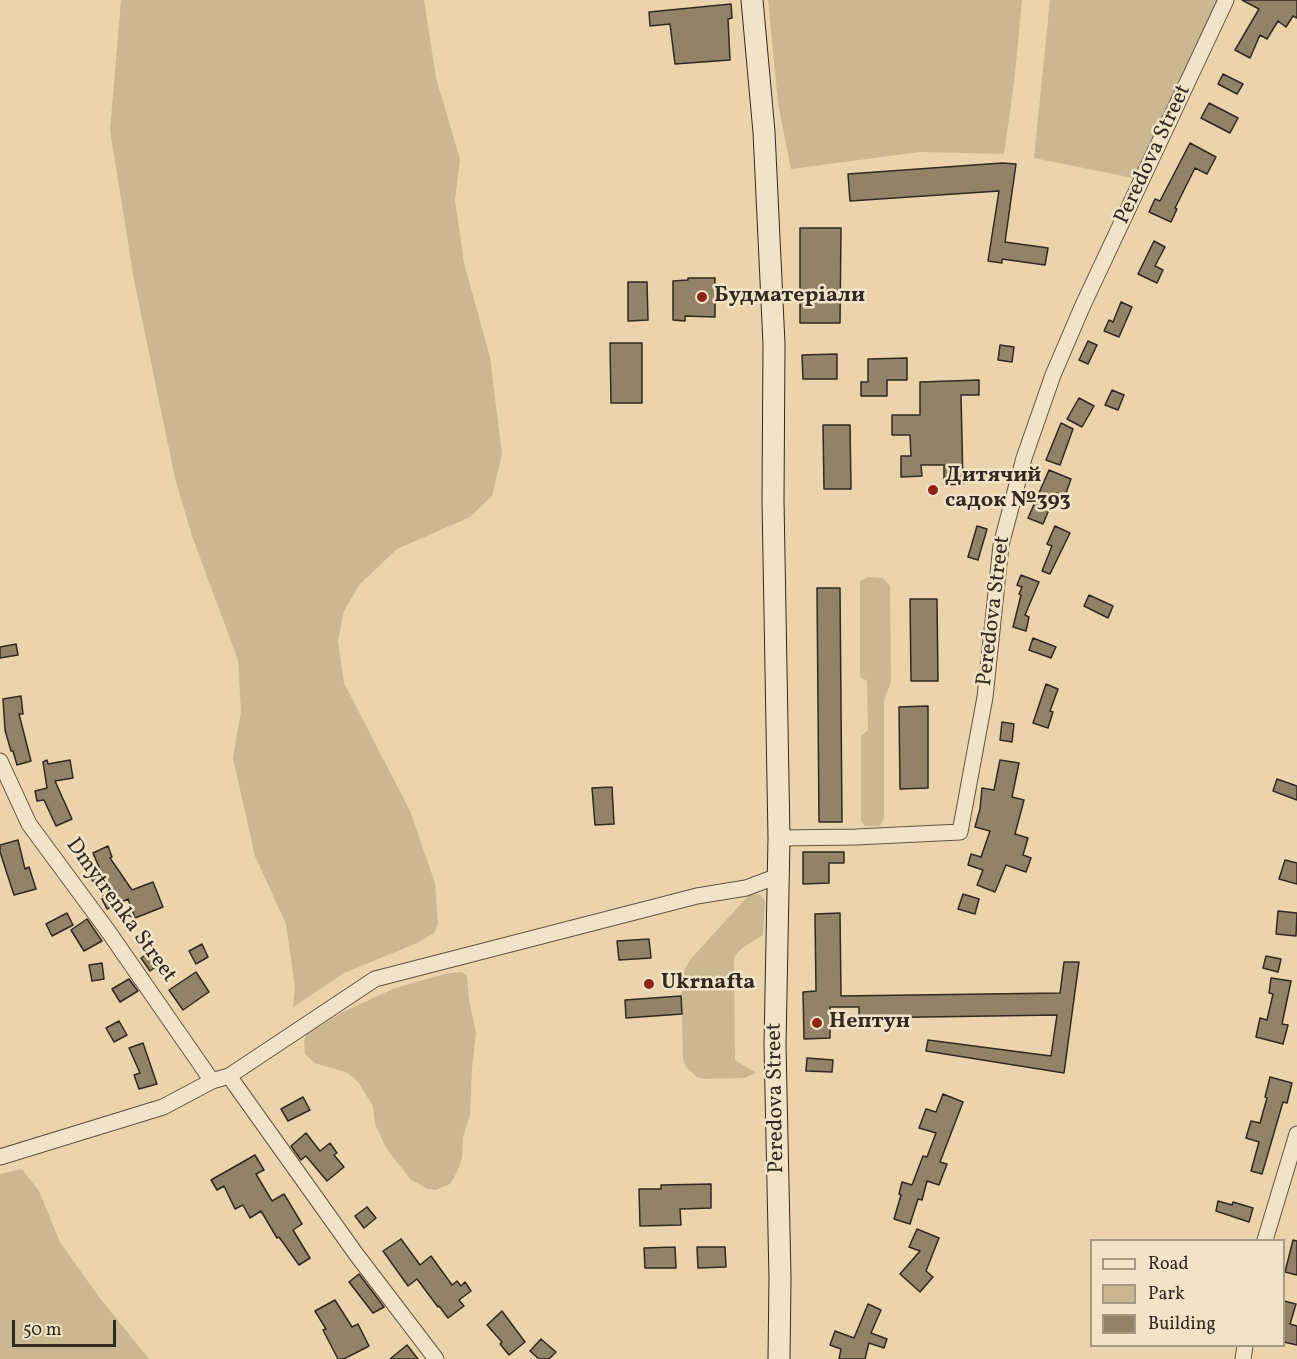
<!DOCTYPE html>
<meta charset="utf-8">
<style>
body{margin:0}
#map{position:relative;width:1297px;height:1359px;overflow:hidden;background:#ebd4ab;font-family:Vollkorn,serif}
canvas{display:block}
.legend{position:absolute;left:1090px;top:1239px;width:195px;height:108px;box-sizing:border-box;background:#f2e3c8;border:2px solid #a69985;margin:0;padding:8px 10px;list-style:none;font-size:18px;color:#332920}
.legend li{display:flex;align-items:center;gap:12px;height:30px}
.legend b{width:30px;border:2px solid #a69985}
.scale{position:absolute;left:12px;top:1320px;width:104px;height:27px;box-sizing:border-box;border:3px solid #332920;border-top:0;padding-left:8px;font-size:18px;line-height:21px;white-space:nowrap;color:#332920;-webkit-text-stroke:4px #f2e3c8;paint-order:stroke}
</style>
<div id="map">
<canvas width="1297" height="1359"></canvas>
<ul class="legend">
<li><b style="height:8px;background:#f2e3c8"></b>Road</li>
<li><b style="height:16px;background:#ccb793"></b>Park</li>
<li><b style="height:16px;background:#938268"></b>Building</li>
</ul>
<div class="scale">50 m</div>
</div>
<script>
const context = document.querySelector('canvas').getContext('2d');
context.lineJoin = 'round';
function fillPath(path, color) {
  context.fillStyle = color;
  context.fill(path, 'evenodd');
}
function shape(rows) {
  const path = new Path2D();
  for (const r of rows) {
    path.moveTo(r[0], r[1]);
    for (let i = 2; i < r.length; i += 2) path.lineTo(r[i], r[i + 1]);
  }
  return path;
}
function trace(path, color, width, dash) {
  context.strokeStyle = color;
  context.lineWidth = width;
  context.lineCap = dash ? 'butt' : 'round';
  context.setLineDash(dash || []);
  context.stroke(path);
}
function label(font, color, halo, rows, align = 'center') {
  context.font = font + ' Vollkorn,serif';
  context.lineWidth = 5;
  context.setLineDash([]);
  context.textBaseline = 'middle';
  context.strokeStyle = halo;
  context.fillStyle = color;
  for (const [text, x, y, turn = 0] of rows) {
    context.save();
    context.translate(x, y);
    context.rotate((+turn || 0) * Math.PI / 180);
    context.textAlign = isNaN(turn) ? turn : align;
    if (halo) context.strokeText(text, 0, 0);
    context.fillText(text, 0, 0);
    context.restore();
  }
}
fillPath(shape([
 [121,0,424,0,436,78,460,159,455,200,464,263,490,357,502,454,492,496,470,517,397,549,360,584,344,611,338,641,344,683,410,811,435,883,438,924,434,933,417,943,344,973,293,1007,295,988,286,924,255,856,233,758,241,711,238,660,192,536,175,478,134,280,110,130],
 [768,0,1022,0,1014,83,1004,154,920,152,791,169,778,103],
 [1050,0,1220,0,1145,157,1133,178,1034,158],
 [868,577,883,578,890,586,891,681,884,700,884,818,880,826,865,826,861,820,861,736,868,730,867,681,860,677,860,581],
 [752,894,760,895,765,901,763,935,742,948,734,957,735,1060,756,1073,744,1078,704,1079,697,1077,686,1067,683,1059,681,977,689,961,749,895],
 [462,972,467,976,469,999,476,1033,472,1068,470,1115,463,1137,462,1158,457,1172,450,1184,436,1190,428,1189,411,1180,386,1148,375,1124,373,1106,358,1082,348,1073,315,1063,305,1054,304,1041,306,1035,311,1031,343,1012,395,988,449,973],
 [22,1169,39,1191,60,1242,99,1297,149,1359,0,1359,0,1174]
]), '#ccb793');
const building = shape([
 [1242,0,1297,0,1297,18,1293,16,1286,27,1278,21,1267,39,1260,35,1250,58,1235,50,1259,9,1242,0],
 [731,4,732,18,728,19,730,60,675,64,670,24,650,26,649,12,731,4],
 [1223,74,1243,84,1237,94,1218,84,1223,74],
 [1209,103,1238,118,1230,133,1201,118,1209,103],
 [1190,143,1216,157,1207,174,1195,168,1175,208,1177,209,1171,222,1149,212,1155,199,1160,201,1190,143],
 [1002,163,1016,164,1005,242,1048,248,1045,265,1002,259,1002,263,988,261,999,191,850,201,848,174,1002,163],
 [800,228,841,228,840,323,800,323,800,228],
 [1154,241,1165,247,1155,266,1163,270,1157,283,1138,274,1154,241],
 [688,278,715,278,715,317,685,316,685,321,673,320,673,281,688,280,688,278],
 [628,282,647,282,648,320,628,321,628,282],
 [1121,302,1132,307,1119,337,1104,331,1109,320,1113,322,1121,302],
 [1088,341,1097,345,1088,364,1079,360,1088,341],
 [610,343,642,343,642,403,611,403,610,343],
 [1000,345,1014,347,1012,362,998,360,1000,345],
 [837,354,837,379,803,379,802,355,837,354],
 [907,358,907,380,887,380,887,396,861,396,861,382,868,382,868,359,907,358],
 [979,380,979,395,961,395,963,484,944,485,944,465,921,465,922,476,901,477,901,456,911,456,910,435,892,435,892,415,920,415,920,382,979,380],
 [1112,390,1124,395,1118,410,1105,405,1112,390],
 [1079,398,1094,406,1082,427,1067,419,1079,398],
 [1061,423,1073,429,1060,465,1046,460,1061,423],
 [823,425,850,425,851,489,824,489,823,425],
 [1049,470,1071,479,1065,496,1056,493,1043,524,1028,518,1049,470],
 [977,526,987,529,978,560,968,557,977,526],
 [1055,526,1070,533,1050,574,1042,571,1052,546,1047,544,1055,526],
 [1021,575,1039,582,1025,615,1029,617,1026,631,1013,627,1021,595,1019,594,1022,587,1017,585,1021,575],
 [817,588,840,588,842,822,819,822,817,588],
 [1089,595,1113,606,1108,618,1084,606,1089,595],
 [910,599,937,599,938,681,911,681,910,599],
 [1033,638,1056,647,1051,658,1029,650,1033,638],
 [16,644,18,655,0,658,0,647,16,644],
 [1046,684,1058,689,1050,711,1053,712,1048,728,1033,723,1046,684],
 [21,696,23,714,19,714,31,761,17,765,13,751,11,751,5,730,3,699,21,696],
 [928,706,928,788,900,789,899,707,928,706],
 [1002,722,1014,724,1012,742,1000,740,1002,722],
 [47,760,48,764,70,760,73,778,55,781,72,819,56,826,44,800,37,801,35,791,47,788,43,762,47,760],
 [1000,760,1019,763,1012,797,1024,800,1015,834,1028,838,1023,855,1031,858,1026,872,1006,865,995,892,977,885,983,870,968,865,971,854,981,857,990,831,975,827,980,809,982,788,994,790,1000,760],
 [1277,779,1297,786,1297,800,1273,791,1277,779],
 [612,787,614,824,595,825,592,788,612,787],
 [18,840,25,869,29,867,36,889,14,895,0,852,0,845,18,840],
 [108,846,112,857,110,858,132,890,153,882,163,907,135,918,128,899,107,909,102,899,105,898,88,874,99,867,93,853,108,846],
 [803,852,844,852,844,863,829,863,829,883,803,884,803,852],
 [1285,860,1297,863,1297,884,1279,879,1285,860],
 [963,894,979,899,975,914,958,909,963,894],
 [1278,911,1297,913,1296,936,1276,934,1278,911],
 [67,913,73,925,52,936,46,924,67,913],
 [840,913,841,996,1060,993,1064,962,1079,962,1064,1073,926,1051,928,1040,1051,1056,1057,1015,859,1018,859,1007,830,1007,830,1038,804,1039,803,992,816,991,815,914,840,913],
 [87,919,102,941,84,951,71,930,87,919],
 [649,939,651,958,619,960,617,941,649,939],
 [202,944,208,957,196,964,189,951,202,944],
 [153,950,162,963,150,971,141,958,153,950],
 [1266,956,1281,959,1278,972,1263,968,1266,956],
 [102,963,104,979,92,981,89,965,102,963],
 [196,972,209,992,183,1010,169,990,196,972],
 [1271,978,1291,981,1282,1024,1288,1025,1283,1044,1256,1037,1260,1018,1267,1020,1273,994,1269,993,1271,978],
 [129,979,138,991,120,1002,112,989,129,979],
 [681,996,682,1014,626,1018,625,1000,681,996],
 [119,1021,127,1035,114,1042,106,1028,119,1021],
 [143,1043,157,1084,139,1089,134,1075,140,1073,129,1048,143,1043],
 [807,1058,833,1060,832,1072,806,1071,807,1058],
 [1270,1077,1292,1083,1287,1103,1283,1102,1262,1174,1251,1171,1259,1142,1246,1138,1251,1121,1260,1123,1267,1098,1265,1097,1270,1077],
 [943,1094,963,1102,940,1162,947,1164,939,1185,927,1181,922,1200,918,1199,910,1224,894,1219,901,1195,899,1194,902,1182,912,1185,923,1156,927,1157,936,1133,919,1128,926,1109,936,1112,943,1094],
 [303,1097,310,1110,288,1121,281,1109,303,1097],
 [306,1133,320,1151,330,1143,337,1153,334,1155,344,1167,327,1181,306,1156,301,1160,291,1146,306,1133],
 [255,1155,264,1170,256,1174,272,1201,284,1194,302,1224,293,1230,310,1258,299,1265,279,1237,277,1238,261,1211,250,1218,243,1205,235,1209,224,1186,217,1190,211,1180,255,1155],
 [711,1184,711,1208,680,1209,681,1225,640,1226,639,1189,661,1189,661,1185,711,1184],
 [1218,1201,1232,1205,1233,1202,1253,1208,1249,1222,1216,1211,1218,1201],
 [367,1207,376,1218,364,1228,355,1216,367,1207],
 [917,1229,939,1238,926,1271,933,1277,920,1292,900,1274,920,1251,909,1247,917,1229],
 [401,1239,420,1265,431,1256,452,1285,457,1281,461,1286,465,1282,471,1291,459,1300,464,1306,448,1318,439,1306,438,1307,417,1279,408,1286,383,1251,401,1239],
 [1293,1240,1297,1241,1297,1275,1285,1272,1293,1240],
 [675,1247,676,1268,645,1268,644,1248,675,1247],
 [697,1247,725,1247,726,1267,698,1268,697,1247],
 [359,1274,384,1307,373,1313,349,1282,359,1274],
 [335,1300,352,1327,358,1324,369,1346,344,1359,338,1359,323,1330,326,1329,315,1311,335,1300],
 [1284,1301,1296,1304,1290,1324,1297,1326,1297,1345,1284,1342,1284,1301],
 [868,1304,881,1310,871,1333,887,1339,884,1348,869,1343,865,1359,839,1359,841,1349,830,1345,835,1331,854,1338,868,1304],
 [502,1311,525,1342,509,1355,500,1344,502,1342,487,1325,502,1311],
 [541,1339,556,1352,549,1359,539,1359,530,1351,541,1339],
 [407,1345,418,1359,390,1359,407,1345]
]);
fillPath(building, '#938268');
trace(building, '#332920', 1.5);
const street = shape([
 [0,761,29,824,108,931,212,1081],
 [779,838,856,837,960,832,985,697,1001,545,1024,458,1053,375,1083,305,1226,0],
 [229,1076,356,1254,436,1359],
 [0,1157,163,1107,212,1081,229,1076,375,979,697,896,746,888,778,876],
 [1265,1240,1297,1134],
 [1243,1359,1245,1346]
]);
const secondary = shape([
 [752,0,764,132,774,344,773,500,779,838,775,1045,780,1278,779,1359]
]);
trace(street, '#615443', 17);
trace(secondary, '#332920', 23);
trace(street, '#f2e3c8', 15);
trace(secondary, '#f2e3c8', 21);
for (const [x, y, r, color] of [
 [702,297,6,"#8f2418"],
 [933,490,6,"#8f2418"],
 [649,984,6,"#8f2418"],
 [817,1023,6,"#8f2418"]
]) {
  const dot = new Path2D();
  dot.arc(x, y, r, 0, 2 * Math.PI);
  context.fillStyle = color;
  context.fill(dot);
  trace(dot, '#f2e3c8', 2);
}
label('22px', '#332920', '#f2e3c8', [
 ["Peredova Street",1154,155,-65],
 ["Peredova Street",995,611,-83],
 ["Dmytrenka Street",120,911,54],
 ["Peredova Street",777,1098,-91]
]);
label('bold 22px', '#332920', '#f2e3c8', [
 ["Будматеріали",714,297],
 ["Дитячий",945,477],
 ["садок №393",945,502],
 ["Ukrnafta",661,984],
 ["Нептун",829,1023]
], 'left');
</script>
